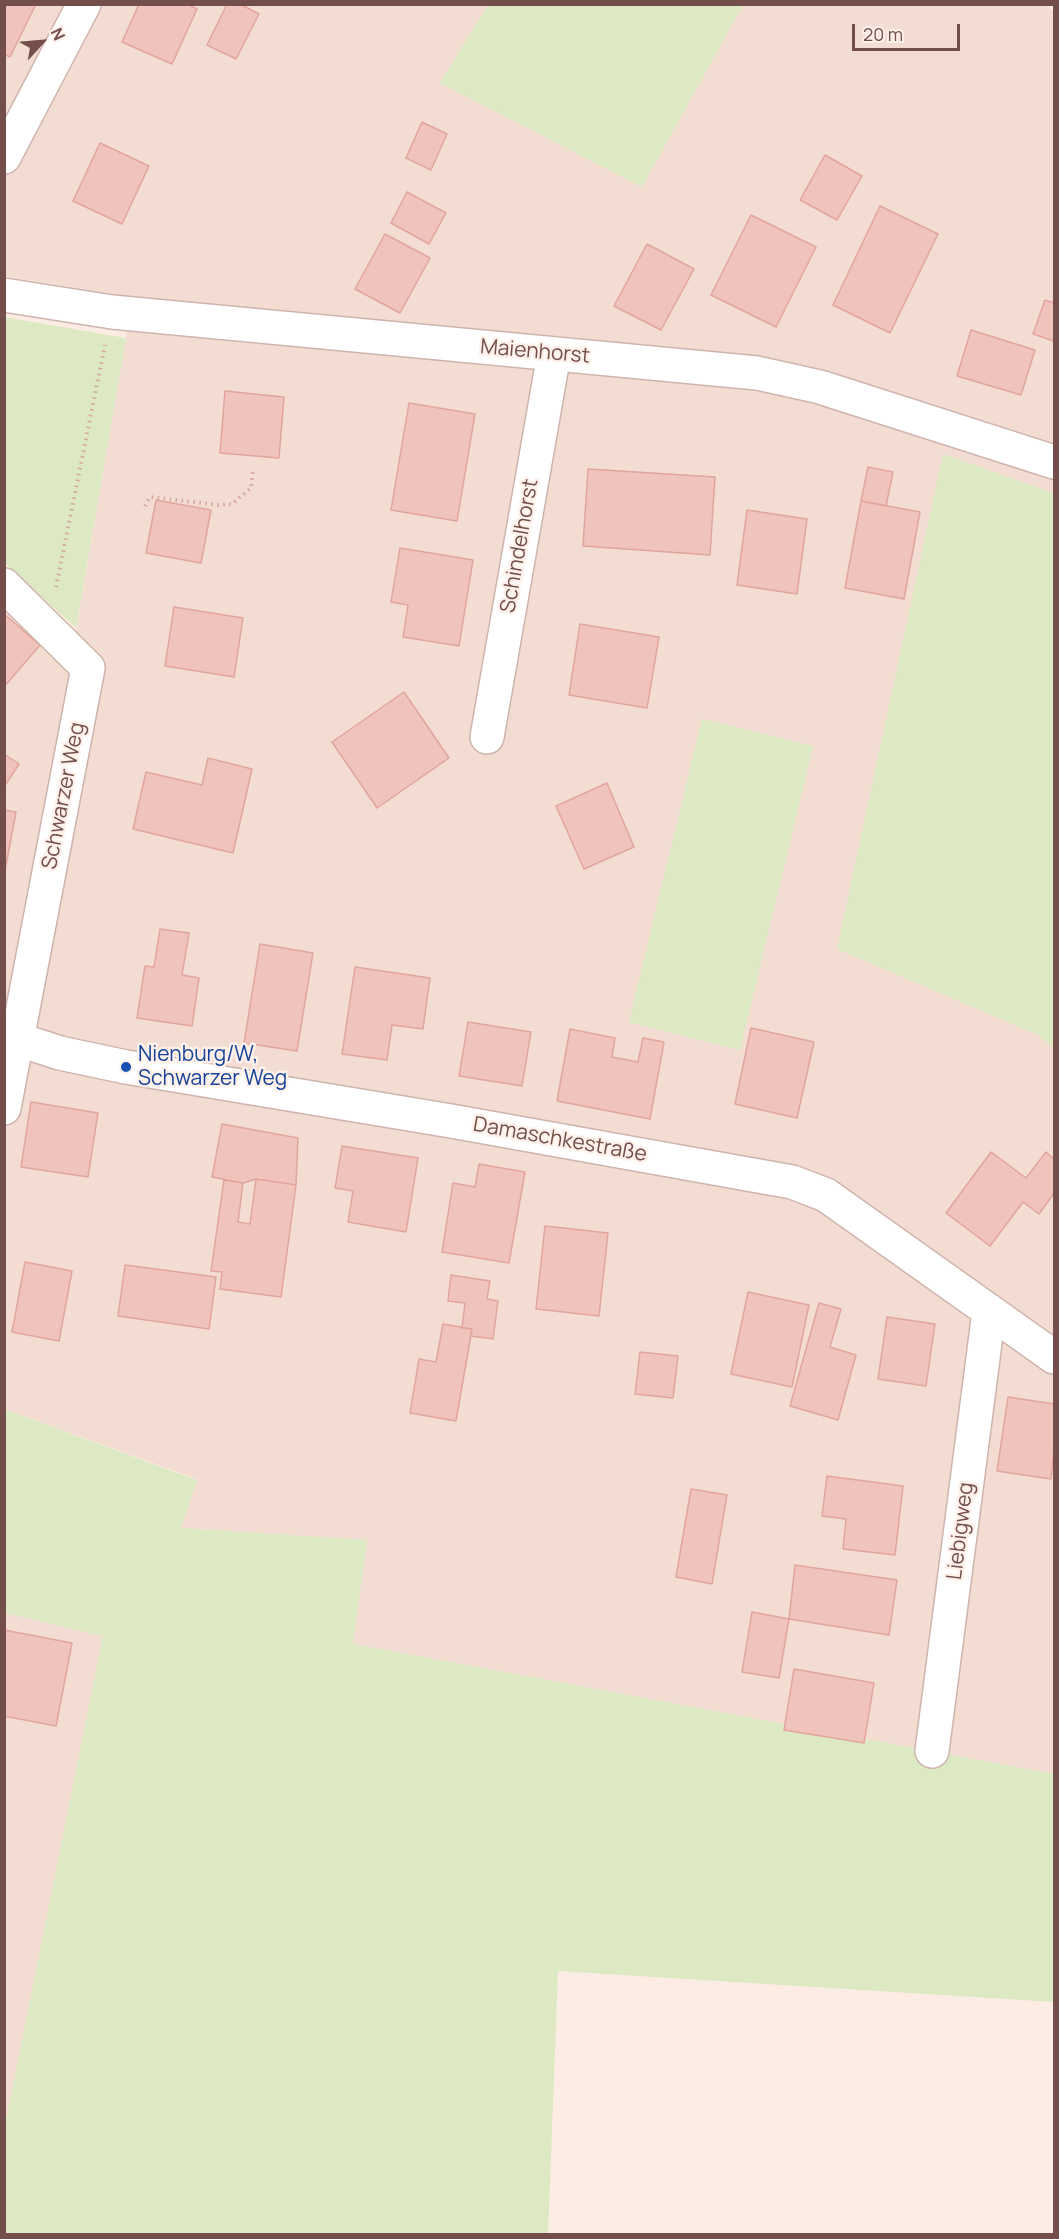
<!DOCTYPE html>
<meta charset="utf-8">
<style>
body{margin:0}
#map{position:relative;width:1059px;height:2239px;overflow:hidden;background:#fcece4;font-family:Manrope,sans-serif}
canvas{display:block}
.frame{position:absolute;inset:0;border:6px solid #734e4a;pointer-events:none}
.north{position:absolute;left:12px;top:12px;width:60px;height:60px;-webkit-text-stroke:4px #fef1ea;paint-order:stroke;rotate:64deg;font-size:16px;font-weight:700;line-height:24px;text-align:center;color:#734e4a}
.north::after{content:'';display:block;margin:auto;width:21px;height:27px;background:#734e4a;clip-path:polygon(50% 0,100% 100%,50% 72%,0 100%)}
.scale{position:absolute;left:852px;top:24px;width:108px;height:27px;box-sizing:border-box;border:3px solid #734e4a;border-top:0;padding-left:8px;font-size:18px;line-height:21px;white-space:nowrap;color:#734e4a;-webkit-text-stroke:4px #fef1ea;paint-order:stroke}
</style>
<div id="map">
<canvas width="1059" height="2239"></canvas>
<div class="frame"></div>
<div class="north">N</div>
<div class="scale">20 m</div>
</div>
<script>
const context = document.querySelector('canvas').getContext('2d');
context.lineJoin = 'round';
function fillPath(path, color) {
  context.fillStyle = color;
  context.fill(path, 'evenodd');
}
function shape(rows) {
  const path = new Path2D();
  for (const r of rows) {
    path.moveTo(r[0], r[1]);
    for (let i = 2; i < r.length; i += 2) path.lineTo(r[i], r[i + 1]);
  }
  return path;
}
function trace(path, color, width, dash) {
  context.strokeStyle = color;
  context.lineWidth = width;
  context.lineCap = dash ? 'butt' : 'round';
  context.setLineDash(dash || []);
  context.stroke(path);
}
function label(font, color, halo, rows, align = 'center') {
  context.font = font + ' Manrope,sans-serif';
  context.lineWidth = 5;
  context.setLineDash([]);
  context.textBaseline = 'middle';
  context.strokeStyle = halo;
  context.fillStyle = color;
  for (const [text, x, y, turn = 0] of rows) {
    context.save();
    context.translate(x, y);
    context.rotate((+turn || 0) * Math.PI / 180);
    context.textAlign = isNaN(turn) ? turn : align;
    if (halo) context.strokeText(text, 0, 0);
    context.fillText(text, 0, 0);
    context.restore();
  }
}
fillPath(shape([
 [1045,4,1054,12,1054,493,943,454,1038,1035,1054,1048,1054,1774,352,1644,367,1540,181,1528,197,1479,5,1409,4,597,71,659,126,338,131,297,5,276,5,5,488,5,441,83,642,186,743,5],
 [5,1613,103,1636,7,2117,5,2116]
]), '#f3dcd2');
fillPath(shape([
 [488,5,488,4,743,5,642,187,440,83],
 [4,317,126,338,76,628,5,563],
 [943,454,1054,493,1054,1048,1038,1035,837,949],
 [702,719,813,746,740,1050,629,1022],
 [4,1409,197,1480,181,1528,367,1540,353,1644,1054,1774,1054,2002,558,1971,548,2234,5,2234,5,2116,7,2116,103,1636,5,1613]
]), '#dce9c3');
const building = shape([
 [4,4,36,4,10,57,4,54,4,4],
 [139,4,187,4,197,9,172,64,122,42,139,4],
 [227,4,240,4,259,14,236,59,207,45,227,4],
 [422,122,447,134,431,170,406,158,422,122],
 [100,143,149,166,122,224,73,201,100,143],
 [825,155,862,176,837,220,800,200,825,155],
 [407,192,446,213,429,244,391,223,407,192],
 [880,206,938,234,890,333,833,305,880,206],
 [751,215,816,247,776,327,711,295,751,215],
 [385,234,430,258,400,313,355,289,385,234],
 [647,244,694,269,661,330,614,306,647,244],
 [1045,300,1054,303,1054,341,1033,334,1045,300],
 [971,330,1035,350,1021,395,957,376,971,330],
 [225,391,284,397,279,458,220,453,225,391],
 [409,403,475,414,457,521,391,510,409,403],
 [868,467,893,472,886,506,861,501,868,467],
 [588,469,715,477,710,555,583,546,588,469],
 [156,500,211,510,201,563,146,553,156,500],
 [861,501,920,512,904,599,845,588,861,501],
 [747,510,807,519,797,594,737,585,747,510],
 [400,548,473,560,459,646,403,637,408,605,391,602,400,548],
 [174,607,243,618,234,677,165,666,174,607],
 [4,614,40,645,4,687,4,614],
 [580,624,659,637,647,708,569,695,580,624],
 [404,692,449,758,377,808,332,742,404,692],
 [4,754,19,764,4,787,4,754],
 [208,758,252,769,233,853,133,829,146,772,202,785,208,758],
 [607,783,634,847,584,869,556,806,607,783],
 [4,810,16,812,4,876,4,810],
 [160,929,189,933,182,975,199,978,192,1026,137,1018,145,966,154,967,160,929],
 [260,944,313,953,297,1051,244,1043,260,944],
 [355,967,430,978,423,1029,392,1025,387,1060,342,1054,355,967],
 [468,1022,531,1032,522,1086,459,1076,468,1022],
 [751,1028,814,1042,797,1118,735,1104,751,1028],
 [570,1029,615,1038,612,1057,638,1062,643,1038,664,1042,650,1119,557,1101,570,1029],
 [31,1102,98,1113,88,1177,21,1167,31,1102],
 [222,1124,298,1138,296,1185,256,1179,243,1183,212,1177,222,1124],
 [342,1146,418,1158,406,1232,348,1222,353,1191,335,1188,342,1146],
 [991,1152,1026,1178,1046,1152,1054,1159,1054,1193,1039,1214,1023,1202,990,1246,946,1213,991,1152],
 [479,1164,525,1172,509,1263,442,1252,453,1183,475,1187,479,1164],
 [256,1179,296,1185,281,1297,220,1289,222,1272,211,1271,224,1180,243,1183,238,1222,250,1224,256,1179],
 [545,1226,608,1233,599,1316,536,1309,545,1226],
 [25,1262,72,1271,59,1341,12,1332,25,1262],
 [125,1265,216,1277,209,1329,118,1316,125,1265],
 [451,1275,490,1281,487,1299,498,1301,493,1339,471,1336,472,1329,462,1328,465,1303,448,1301,451,1275],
 [748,1292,809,1305,792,1387,731,1374,748,1292],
 [819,1303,841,1309,830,1347,856,1355,838,1420,790,1406,819,1303],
 [887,1317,935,1324,926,1386,878,1379,887,1317],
 [443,1324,472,1329,456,1421,410,1413,419,1359,436,1362,443,1324],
 [640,1352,678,1356,673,1398,635,1394,640,1352],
 [1008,1397,1054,1404,1054,1450,1051,1479,997,1471,1008,1397],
 [827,1476,903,1486,895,1555,843,1549,846,1519,822,1516,827,1476],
 [691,1489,727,1495,712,1584,676,1577,691,1489],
 [795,1565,897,1580,889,1635,789,1619,795,1565],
 [752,1612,789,1619,779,1678,742,1672,752,1612],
 [4,1630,72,1643,56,1726,4,1716,4,1630],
 [794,1669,874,1683,864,1743,784,1730,794,1669]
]);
fillPath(building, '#f0c3bc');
trace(building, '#e2a59d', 1.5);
const minor = shape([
 [4,157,84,4],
 [4,295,112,312,757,373,820,387,1054,462],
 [4,585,88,668,4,1108],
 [487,737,554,354],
 [4,1035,60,1053,126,1067,451,1121,792,1182,826,1195,1054,1357],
 [932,1751,989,1312]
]);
trace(minor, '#cfb4ae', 36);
trace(shape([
 [145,506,150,497,218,505,232,504,251,488,253,470],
 [56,587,105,345]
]), '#d5a6a0', 4, [1.5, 4.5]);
trace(minor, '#fff', 33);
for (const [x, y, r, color] of [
 [126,1067,6,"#1a4fb4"]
]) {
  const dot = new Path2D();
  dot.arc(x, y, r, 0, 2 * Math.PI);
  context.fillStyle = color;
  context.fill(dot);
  trace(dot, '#fef1ea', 2);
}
label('21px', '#734e4a', '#fef1ea', [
 ["Maienhorst",535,352,5],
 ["Schindelhorst",520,546,-80],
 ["Schwarzer Weg",64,796,-79],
 ["Damaschkestraße",560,1140,10],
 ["Liebigweg",961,1531,-83]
]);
label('21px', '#164399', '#fef1ea', [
 ["Nienburg/W,",138,1055],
 ["Schwarzer Weg",138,1079]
], 'left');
</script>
